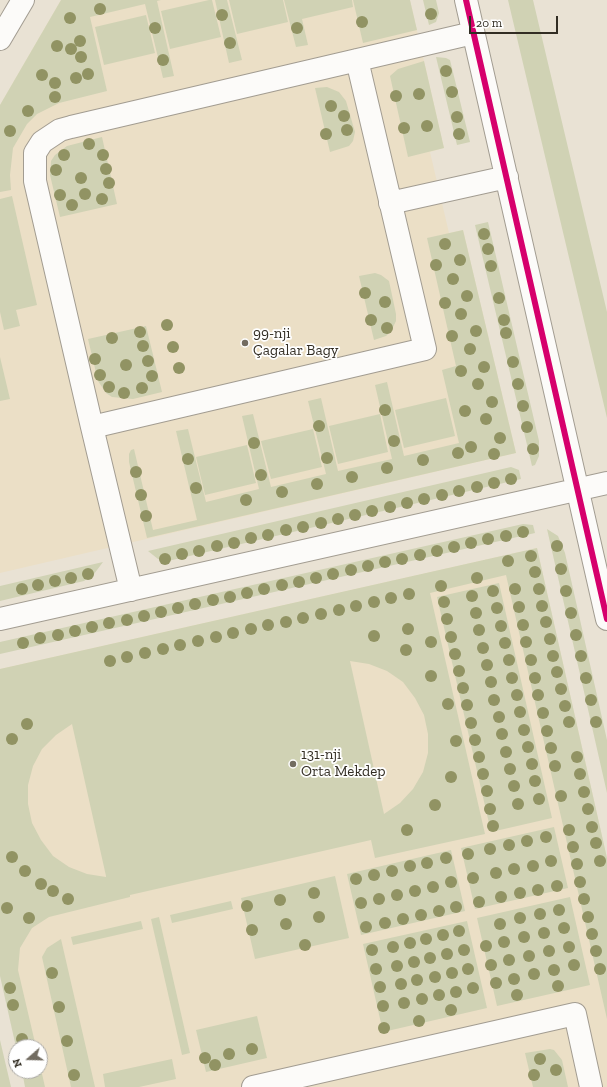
<!DOCTYPE html>
<meta charset="utf-8">
<style>
body{margin:0}
#map{position:relative;width:607px;height:1087px;overflow:hidden;background:#e9e2d4;font-family:"Zilla Slab",serif}
canvas{display:block}
.north{position:absolute;left:8px;top:1039px;width:40px;height:40px;box-sizing:border-box;background:#fff;border:1px solid #adaba7;border-radius:50%;rotate:250deg;font-size:11px;font-weight:700;line-height:16px;text-align:center;color:#322d23}
.north::after{content:'';display:block;margin:auto;width:14px;height:18px;background:#726c61;clip-path:polygon(50% 0,100% 100%,50% 72%,0 100%)}
.scale{position:absolute;left:469px;top:16px;width:89px;height:18px;box-sizing:border-box;border:2px solid #322d23;border-top:0;padding-left:5px;font-size:12px;line-height:14px;white-space:nowrap;color:#322d23;-webkit-text-stroke:3px #fff;paint-order:stroke}
</style>
<div id="map">
<canvas width="607" height="1087"></canvas>
<div class="north">N</div>
<div class="scale">20 m</div>
</div>
<script>
const context = document.querySelector('canvas').getContext('2d');
context.lineJoin = 'round';
function fillPath(path, color) {
  context.fillStyle = color;
  context.fill(path, 'evenodd');
}
function shape(rows) {
  const path = new Path2D();
  for (const r of rows) {
    path.moveTo(r[0], r[1]);
    for (let i = 2; i < r.length; i += 2) path.lineTo(r[i], r[i + 1]);
  }
  return path;
}
function trace(path, color, width, dash) {
  context.strokeStyle = color;
  context.lineWidth = width;
  context.lineCap = dash ? 'butt' : 'round';
  context.setLineDash(dash || []);
  context.stroke(path);
}
function label(font, color, halo, rows, align = 'center') {
  context.font = font + ' "Zilla Slab",serif';
  context.lineWidth = 3.5;
  context.setLineDash([]);
  context.textBaseline = 'middle';
  context.strokeStyle = halo;
  context.fillStyle = color;
  for (const [text, x, y, turn = 0] of rows) {
    context.save();
    context.translate(x, y);
    context.rotate((+turn || 0) * Math.PI / 180);
    context.textAlign = isNaN(turn) ? turn : align;
    if (halo) context.strokeText(text, 0, 0);
    context.fillText(text, 0, 0);
    context.restore();
  }
}
fillPath(shape([
 [61,0,410,0,444,148,430,152,449,233,463,230,516,453,0,573,0,105],
 [537,548,607,858,607,1087,25,1087,40,1071,40,1047,16,1047,0,669]
]), '#ebdfc6');
fillPath(shape([
 [61,0,161,0,157,1,174,76,163,78,145,4,90,17,107,91,59,103,37,114,27,124,13,148,10,175,11,190,0,192,0,105],
 [209,0,212,0,221,37,170,49,161,11],
 [215,0,227,0,242,60,229,63],
 [229,0,283,0,288,22,237,34],
 [284,0,352,0,353,7,302,19,308,45,296,47],
 [353,0,410,0,417,30,363,43],
 [423,0,436,0,439,13,436,22,429,25],
 [508,0,533,0,607,312,607,418],
 [146,15,155,53,104,65,95,27],
 [436,57,446,58,450,60,470,142,457,145],
 [424,61,444,148,408,157,390,76,398,69],
 [327,87,339,92,346,101,355,132,353,141,349,146,330,152,315,88],
 [102,137,117,204,60,217,50,175,51,161,55,155,67,146],
 [12,196,37,305,16,310,20,326,4,330,0,312,0,199],
 [488,222,539,441,539,456,535,465,532,466,475,225],
 [463,230,516,453,147,538,129,462,129,454,131,450,134,449,153,530,197,520,176,431,188,429,206,502,259,489,242,416,253,414,271,487,326,474,308,401,321,398,338,471,392,459,375,385,387,382,404,456,459,443,442,370,456,366,427,238],
 [375,273,381,275,389,281,396,314,396,321,391,331,386,336,374,340,359,276],
 [146,326,162,392,133,399,112,397,106,393,98,381,88,339],
 [0,357,10,399,0,401],
 [446,398,455,436,404,448,395,410],
 [380,414,388,452,338,464,329,426],
 [313,429,322,467,271,479,261,441],
 [247,445,256,483,205,495,196,457],
 [511,467,519,470,521,479,168,561,158,559,148,551],
 [523,524,533,525,535,533,0,654,0,642],
 [547,529,558,536,565,553,607,740,607,793],
 [537,548,607,858,607,1019,506,575,430,593,485,834,375,858,371,840,130,895,130,897,49,917,32,928,20,948,18,970,36,1047,16,1047,0,976,0,669],
 [350,661,369,664,387,671,403,682,415,698,424,715,428,734,428,753,423,772,413,789,400,803,384,814],
 [72,724,106,876,106,877,87,874,69,867,53,856,41,840,32,823,28,804,28,785,33,766,42,749,56,735],
 [103,562,94,574,84,581,0,601,0,586],
 [499,583,552,818,491,832,437,597],
 [554,827,568,888,475,909,461,848],
 [451,850,465,911,361,935,347,874],
 [335,876,349,938,255,959,241,898],
 [570,897,590,985,497,1006,477,918],
 [231,901,233,909,172,923,170,915],
 [159,917,190,1053,182,1055,151,919],
 [141,921,143,929,73,945,71,937],
 [467,921,487,1008,383,1032,363,944],
 [61,939,95,1087,71,1087,42,957,47,948],
 [257,1016,267,1058,206,1072,196,1030],
 [0,1040,11,1087,0,1087],
 [550,1049,554,1050,562,1060,568,1087,533,1087,525,1053],
 [172,1059,176,1079,139,1087,105,1087,103,1074],
 [40,1065,45,1087,25,1087,22,1071,40,1071]
]), '#d0d2b4');
const minor = shape([
 [466,0,607,619],
 [0,39,23,0],
 [357,60,425,349,92,427,35,181,35,153,42,142,60,130,71,127,473,33],
 [390,203,507,177],
 [92,427,131,590],
 [0,619,607,483],
 [253,1087,575,1014,591,1087]
]);
trace(minor, '#a29c91', 24);
trace(minor, '#fcfbf9', 22);
trace(shape([
 [466,0,607,619]
]), '#d6006c', 6);
context.fillStyle = '#919363';
for (const [x, y] of [
 [100,9],
 [431,14],
 [222,15],
 [70,18],
 [362,22],
 [155,28],
 [297,28],
 [80,41],
 [230,43],
 [57,46],
 [71,49],
 [81,57],
 [163,60],
 [446,71],
 [88,74],
 [42,75],
 [76,78],
 [55,83],
 [452,92],
 [419,94],
 [396,96],
 [55,97],
 [331,106],
 [28,111],
 [344,116],
 [457,117],
 [427,126],
 [404,128],
 [347,130],
 [10,131],
 [326,134],
 [459,134],
 [89,144],
 [64,155],
 [103,155],
 [106,169],
 [56,170],
 [81,178],
 [109,183],
 [85,194],
 [60,195],
 [102,199],
 [72,205],
 [484,234],
 [445,244],
 [488,249],
 [460,260],
 [436,265],
 [491,266],
 [453,279],
 [365,293],
 [467,296],
 [499,298],
 [385,302],
 [445,303],
 [461,314],
 [371,320],
 [504,320],
 [167,325],
 [387,328],
 [476,331],
 [140,332],
 [506,333],
 [452,336],
 [112,338],
 [143,346],
 [173,347],
 [470,349],
 [95,359],
 [148,361],
 [513,362],
 [126,365],
 [484,367],
 [179,368],
 [461,371],
 [100,375],
 [152,376],
 [478,384],
 [518,384],
 [109,387],
 [142,388],
 [124,393],
 [492,402],
 [523,406],
 [385,410],
 [465,411],
 [486,419],
 [319,426],
 [527,427],
 [500,438],
 [394,441],
 [254,443],
 [471,447],
 [533,449],
 [458,453],
 [494,454],
 [327,458],
 [188,459],
 [423,460],
 [387,468],
 [136,472],
 [261,475],
 [352,477],
 [511,479],
 [494,483],
 [317,484],
 [477,487],
 [196,488],
 [459,491],
 [282,492],
 [141,495],
 [442,495],
 [424,499],
 [246,500],
 [407,503],
 [390,507],
 [372,511],
 [355,515],
 [146,516],
 [338,519],
 [321,523],
 [303,527],
 [286,530],
 [523,532],
 [268,535],
 [506,536],
 [251,538],
 [488,539],
 [234,543],
 [471,543],
 [217,546],
 [557,546],
 [454,547],
 [199,551],
 [437,551],
 [182,554],
 [420,555],
 [531,556],
 [165,559],
 [402,559],
 [508,561],
 [385,562],
 [368,566],
 [561,569],
 [351,570],
 [535,572],
 [88,574],
 [333,574],
 [71,578],
 [316,578],
 [477,578],
 [55,581],
 [299,582],
 [38,585],
 [282,585],
 [441,586],
 [22,589],
 [264,589],
 [515,589],
 [539,589],
 [493,591],
 [566,591],
 [247,593],
 [409,594],
 [472,596],
 [230,597],
 [391,598],
 [213,600],
 [374,602],
 [444,602],
 [195,604],
 [356,606],
 [542,606],
 [519,607],
 [178,608],
 [497,608],
 [339,610],
 [161,612],
 [476,613],
 [571,613],
 [321,614],
 [144,616],
 [303,618],
 [447,619],
 [127,620],
 [286,622],
 [546,622],
 [109,623],
 [268,625],
 [523,625],
 [501,626],
 [92,627],
 [251,629],
 [408,629],
 [479,630],
 [75,631],
 [233,633],
 [58,635],
 [576,635],
 [374,636],
 [216,637],
 [451,637],
 [40,638],
 [550,639],
 [198,641],
 [431,642],
 [526,642],
 [23,643],
 [505,643],
 [180,645],
 [483,648],
 [163,649],
 [406,650],
 [145,653],
 [455,654],
 [553,656],
 [581,656],
 [127,657],
 [509,660],
 [531,660],
 [110,661],
 [487,665],
 [459,671],
 [557,672],
 [431,676],
 [512,678],
 [535,678],
 [586,678],
 [491,682],
 [463,688],
 [561,689],
 [517,695],
 [538,695],
 [494,700],
 [591,700],
 [448,704],
 [467,705],
 [565,706],
 [520,712],
 [543,713],
 [499,717],
 [569,722],
 [596,722],
 [471,723],
 [27,724],
 [524,730],
 [547,731],
 [502,734],
 [12,739],
 [475,740],
 [456,741],
 [528,747],
 [551,748],
 [506,752],
 [479,757],
 [577,757],
 [532,764],
 [555,766],
 [510,769],
 [483,774],
 [580,774],
 [451,777],
 [535,781],
 [514,786],
 [487,791],
 [584,792],
 [561,796],
 [539,799],
 [518,804],
 [435,805],
 [490,809],
 [588,809],
 [493,826],
 [592,827],
 [407,830],
 [569,830],
 [546,837],
 [527,841],
 [596,843],
 [509,845],
 [573,847],
 [490,849],
 [468,854],
 [12,857],
 [446,858],
 [551,861],
 [600,861],
 [427,863],
 [577,864],
 [410,866],
 [533,866],
 [514,869],
 [25,871],
 [392,871],
 [496,873],
 [374,875],
 [473,878],
 [356,879],
 [451,882],
 [580,882],
 [41,884],
 [557,886],
 [433,887],
 [538,890],
 [53,891],
 [415,891],
 [314,893],
 [520,893],
 [397,895],
 [501,897],
 [68,899],
 [379,899],
 [584,899],
 [280,900],
 [479,902],
 [361,903],
 [247,906],
 [456,907],
 [7,908],
 [559,910],
 [439,911],
 [540,914],
 [421,915],
 [319,917],
 [588,917],
 [29,918],
 [520,918],
 [403,919],
 [385,923],
 [286,924],
 [500,924],
 [366,927],
 [564,928],
 [252,930],
 [459,931],
 [544,933],
 [592,934],
 [443,935],
 [524,937],
 [426,939],
 [504,942],
 [410,943],
 [305,945],
 [486,946],
 [393,947],
 [569,947],
 [372,950],
 [464,950],
 [549,951],
 [596,951],
 [447,954],
 [529,956],
 [430,958],
 [509,960],
 [414,962],
 [491,965],
 [574,965],
 [397,966],
 [376,969],
 [468,969],
 [600,969],
 [554,970],
 [52,973],
 [452,973],
 [534,974],
 [435,977],
 [514,979],
 [417,980],
 [496,983],
 [401,984],
 [558,986],
 [380,987],
 [10,988],
 [473,988],
 [456,992],
 [439,995],
 [517,995],
 [422,999],
 [404,1003],
 [13,1005],
 [383,1006],
 [59,1007],
 [451,1010],
 [419,1021],
 [384,1028],
 [22,1039],
 [67,1041],
 [252,1049],
 [229,1054],
 [205,1058],
 [540,1059],
 [215,1065],
 [556,1070],
 [74,1075],
 [534,1075]
]) {
  context.beginPath();
  context.arc(x, y, 6, 0, 2 * Math.PI);
  context.fill();
}
for (const [x, y, r, color] of [
 [245,343,4,"#726c61"],
 [293,764,4,"#726c61"]
]) {
  const dot = new Path2D();
  dot.arc(x, y, r, 0, 2 * Math.PI);
  context.fillStyle = color;
  context.fill(dot);
  trace(dot, '#fff', 1.5);
}
label('15px', '#322d23', '#fff', [
 ["99-nji",253,334],
 ["Çagalar Bagy",253,351],
 ["131-nji",301,755],
 ["Orta Mekdep",301,772]
], 'left');
</script>
